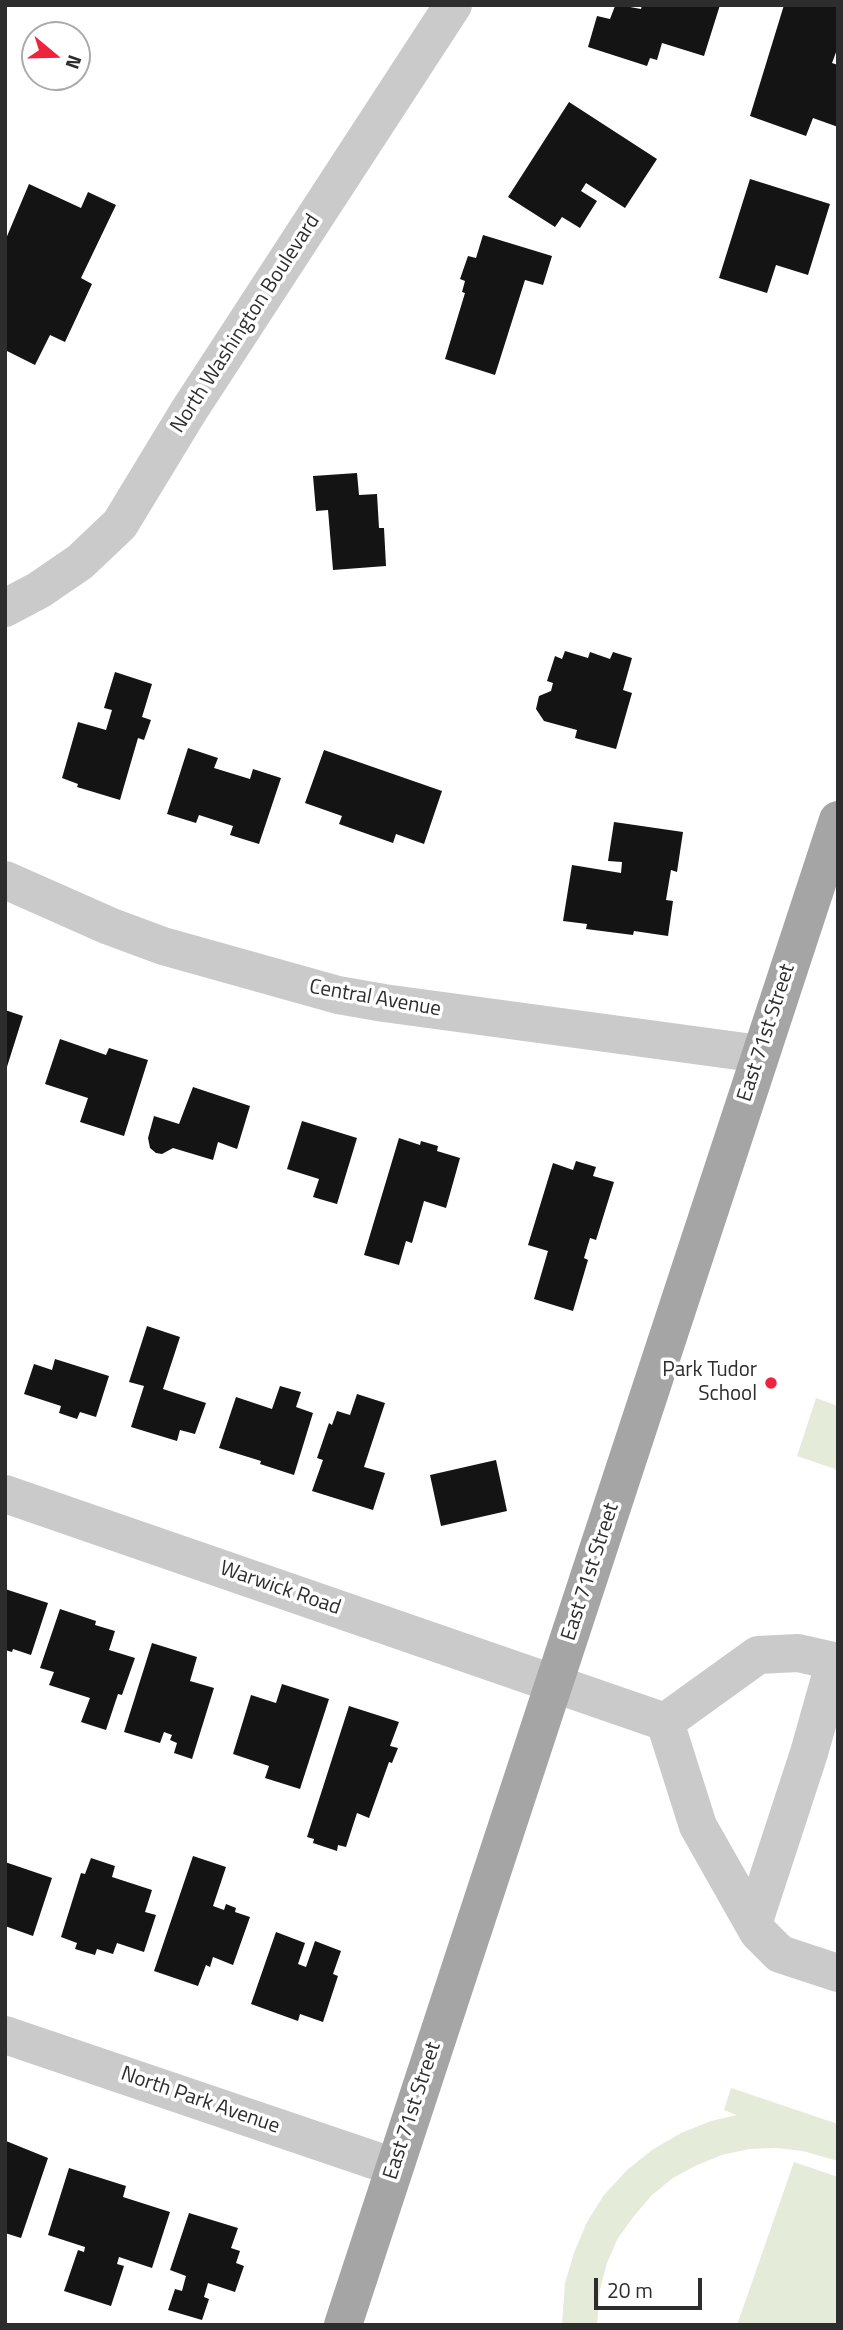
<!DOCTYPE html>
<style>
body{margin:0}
#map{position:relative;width:843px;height:2330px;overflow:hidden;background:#fff;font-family:"Titillium Web",sans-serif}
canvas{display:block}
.frame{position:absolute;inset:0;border:7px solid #2d2d2d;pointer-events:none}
.north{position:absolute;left:21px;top:21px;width:70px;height:70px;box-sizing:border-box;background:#fff;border:2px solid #ababab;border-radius:50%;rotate:109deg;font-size:19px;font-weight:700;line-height:28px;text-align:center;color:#2d2d2d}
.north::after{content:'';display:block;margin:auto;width:24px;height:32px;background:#ee243f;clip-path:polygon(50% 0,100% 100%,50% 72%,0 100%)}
.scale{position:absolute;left:594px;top:2278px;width:108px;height:32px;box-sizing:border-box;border:4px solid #2d2d2d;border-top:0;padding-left:9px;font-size:21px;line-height:24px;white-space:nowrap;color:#2d2d2d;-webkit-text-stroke:5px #fff;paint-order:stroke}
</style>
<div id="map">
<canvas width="843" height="2330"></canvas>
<div class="frame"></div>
<div class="north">N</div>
<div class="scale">20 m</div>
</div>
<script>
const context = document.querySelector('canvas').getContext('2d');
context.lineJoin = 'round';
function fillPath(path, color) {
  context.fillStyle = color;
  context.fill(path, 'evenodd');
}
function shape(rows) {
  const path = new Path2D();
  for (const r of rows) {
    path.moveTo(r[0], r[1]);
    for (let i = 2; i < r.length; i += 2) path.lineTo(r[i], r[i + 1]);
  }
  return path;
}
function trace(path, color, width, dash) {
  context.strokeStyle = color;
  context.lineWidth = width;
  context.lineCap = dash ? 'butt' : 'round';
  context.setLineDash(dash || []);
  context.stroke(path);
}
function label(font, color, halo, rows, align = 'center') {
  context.font = font + ' "Titillium Web",sans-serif';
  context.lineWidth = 7;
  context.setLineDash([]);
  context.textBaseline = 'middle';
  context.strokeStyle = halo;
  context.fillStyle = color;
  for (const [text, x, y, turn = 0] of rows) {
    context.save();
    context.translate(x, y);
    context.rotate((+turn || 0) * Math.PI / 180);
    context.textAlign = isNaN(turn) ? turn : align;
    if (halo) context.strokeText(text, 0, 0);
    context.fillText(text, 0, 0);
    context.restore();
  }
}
fillPath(shape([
 [816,1398,838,1406,838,1470,797,1456],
 [731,2088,838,2124,838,2161,803,2151,776,2148,749,2149,722,2155,697,2165,673,2178,652,2195,634,2216,618,2238,607,2263,600,2289,597,2325,562,2325,565,2283,574,2253,587,2222,604,2195,627,2170,652,2150,681,2133,711,2121,737,2115,724,2110],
 [794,2162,838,2177,838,2325,737,2325]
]), '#e4ebd9');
fillPath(shape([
 [619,5,641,9,642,5,720,5,704,56,662,43,657,60,650,58,647,66,588,47,597,16,610,19,615,6],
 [784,5,838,5,838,47,832,63,838,65,838,127,813,118,806,136,750,116],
 [569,102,657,159,625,208,586,183,581,191,597,201,580,228,562,217,555,227,508,197],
 [750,179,830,204,808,275,776,265,767,293,719,278],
 [29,184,81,208,88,192,116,205,81,278,92,284,65,342,50,335,35,365,5,350,5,241],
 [483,235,552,256,543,285,525,280,495,375,445,359,465,293,462,292,465,281,460,279,468,256,476,258],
 [357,473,359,495,377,494,379,528,384,528,386,566,333,570,328,510,316,511,313,476],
 [565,651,588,658,590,652,610,659,613,652,632,658,623,690,632,693,616,749,575,738,577,730,544,721,536,709,539,696,551,691,553,683,547,681,555,656,562,659],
 [115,672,152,684,142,717,151,720,144,740,138,738,120,800,77,787,78,784,62,778,78,722,106,730,112,710,104,708],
 [188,748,218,758,214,768,250,779,253,769,281,778,259,844,230,835,233,826,199,815,196,823,167,814],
 [324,750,442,791,424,844,396,834,393,843,339,824,342,816,305,803],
 [614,822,683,832,677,872,671,870,666,900,673,901,668,936,634,931,633,935,586,929,587,924,563,921,572,865,621,873,622,862,608,861],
 [5,1010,23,1016,6,1070,5,1070],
 [60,1039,106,1055,109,1048,148,1060,124,1136,80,1122,88,1098,45,1084],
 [193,1087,250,1106,237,1149,218,1142,213,1160,173,1148,162,1154,156,1153,150,1148,148,1138,154,1116,179,1124],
 [302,1121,357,1138,337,1204,313,1197,319,1179,287,1169],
 [399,1138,420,1145,421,1141,438,1146,437,1151,460,1158,446,1208,424,1201,412,1243,406,1241,399,1265,364,1255],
 [576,1161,596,1167,593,1176,614,1182,596,1240,590,1238,584,1258,588,1260,573,1311,534,1299,548,1251,528,1245,553,1163,573,1170],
 [147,1326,180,1337,163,1389,206,1403,195,1434,180,1430,177,1441,131,1427,144,1386,129,1382],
 [55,1359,109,1376,96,1417,80,1412,77,1419,59,1413,61,1406,24,1394,34,1364,52,1370],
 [280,1386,301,1392,296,1407,313,1413,294,1475,260,1464,261,1461,219,1448,236,1397,272,1409],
 [357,1394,385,1403,364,1467,385,1473,373,1510,312,1491,323,1460,317,1458,329,1423,332,1425,337,1411,350,1415],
 [496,1460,507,1511,441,1526,430,1475],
 [5,1589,48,1603,31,1655,13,1649,12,1652,5,1650],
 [60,1609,96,1621,95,1625,115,1631,109,1650,135,1658,122,1695,118,1694,106,1730,81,1722,90,1698,49,1685,54,1672,40,1668],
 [152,1643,197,1657,190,1681,214,1688,192,1759,174,1753,177,1743,170,1740,172,1735,164,1732,160,1743,124,1732],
 [282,1684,329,1699,300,1789,265,1778,269,1766,233,1754,251,1695,276,1703],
 [349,1706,399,1722,390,1746,398,1748,392,1763,389,1762,369,1818,357,1813,346,1847,338,1845,337,1851,313,1843,314,1839,307,1837],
 [193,1856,226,1867,213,1906,224,1910,226,1904,236,1908,235,1912,250,1917,233,1965,213,1957,210,1967,206,1965,198,1986,154,1971],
 [91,1858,115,1866,112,1877,152,1890,145,1912,156,1915,144,1952,117,1943,113,1954,97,1949,95,1955,75,1949,77,1943,61,1937,81,1873,85,1874],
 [5,1862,52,1878,33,1936,5,1926],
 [276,1932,305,1943,298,1964,306,1967,315,1941,341,1951,333,1974,338,1976,323,2022,300,2014,298,2021,251,2004],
 [6,2141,48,2158,21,2238,5,2233],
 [69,2168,126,2186,123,2197,170,2212,152,2268,119,2257,117,2264,124,2266,111,2306,64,2291,78,2250,84,2252,85,2247,48,2235],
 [189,2213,238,2228,231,2248,240,2251,236,2263,244,2266,235,2292,208,2283,204,2297,209,2299,202,2320,168,2310,175,2289,182,2291,186,2276,170,2270]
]), '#141414');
trace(shape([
 [5,608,39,590,80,562,120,524,188,412,453,5],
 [5,880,109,926,163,946,338,995,384,1003,760,1054],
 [5,1494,665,1722],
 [838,1662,798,1653,758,1655,665,1722,698,1826,758,1932,780,1954,838,1973],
 [754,1921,809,1753,835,1661],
 [5,2035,394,2167]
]), '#cacaca', 38);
trace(shape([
 [343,2325,838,820]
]), '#a5a5a5', 38);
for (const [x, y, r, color] of [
 [771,1383,7,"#ee243f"]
]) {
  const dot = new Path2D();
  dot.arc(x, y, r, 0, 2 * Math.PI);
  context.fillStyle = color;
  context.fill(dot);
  trace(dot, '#fff', 2.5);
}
label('21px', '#2d2d2d', '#fff', [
 ["North Washington Boulevard",246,324,-57],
 ["Central Avenue",375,999,10],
 ["East 71st Street",767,1033,-72],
 ["East 71st Street",591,1572,-72],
 ["Warwick Road",280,1589,19],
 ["North Park Avenue",200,2101,19],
 ["East 71st Street",413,2111,-72]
]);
label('21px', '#2d2d2d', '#fff', [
 ["Park Tudor",757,1371],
 ["School",757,1395]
], 'right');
</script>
